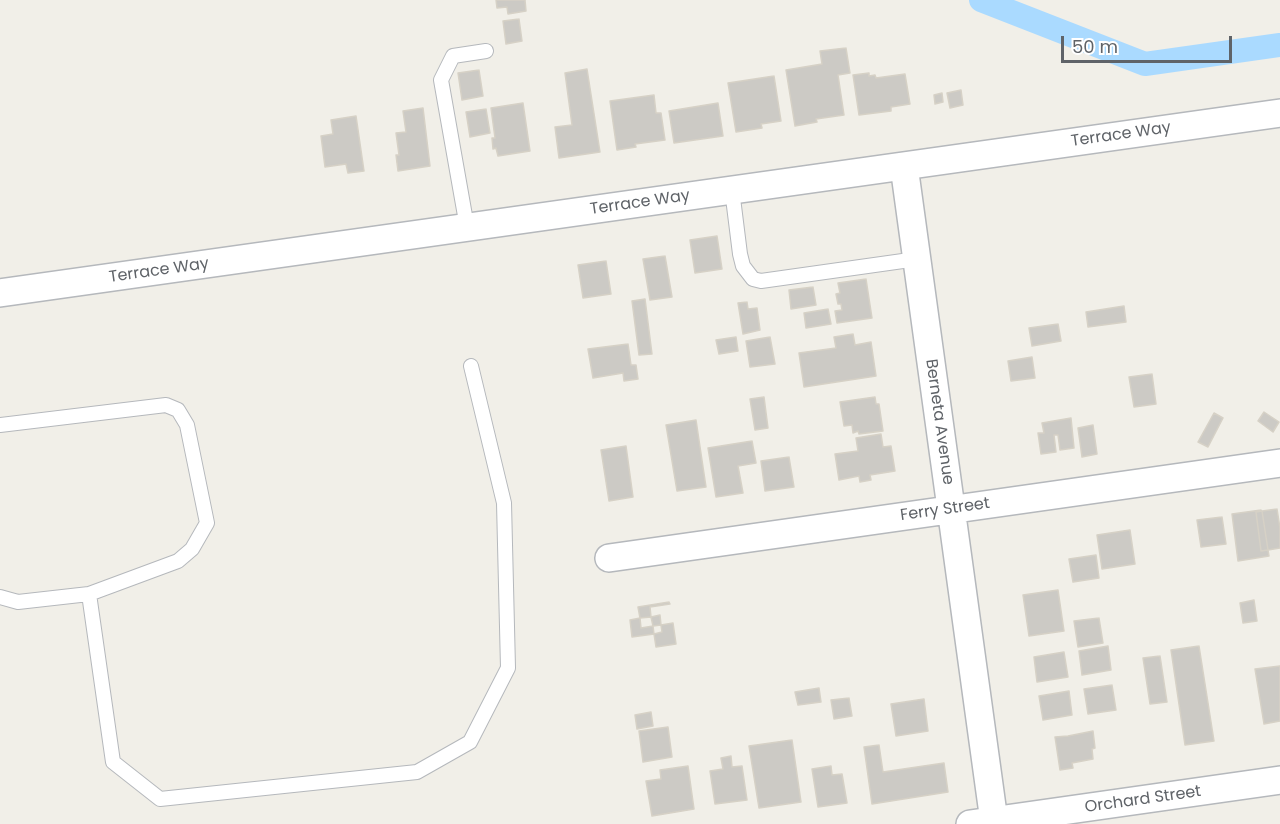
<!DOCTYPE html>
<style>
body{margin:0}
#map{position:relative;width:1280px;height:824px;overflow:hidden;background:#f1efe8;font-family:Poppins,sans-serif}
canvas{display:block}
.scale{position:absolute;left:1061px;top:36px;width:171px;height:27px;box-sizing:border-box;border:3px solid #5f6368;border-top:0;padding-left:8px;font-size:18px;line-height:21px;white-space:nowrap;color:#5f6368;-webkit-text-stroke:4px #fff;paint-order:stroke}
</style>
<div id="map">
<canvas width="1280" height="824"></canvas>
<div class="scale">50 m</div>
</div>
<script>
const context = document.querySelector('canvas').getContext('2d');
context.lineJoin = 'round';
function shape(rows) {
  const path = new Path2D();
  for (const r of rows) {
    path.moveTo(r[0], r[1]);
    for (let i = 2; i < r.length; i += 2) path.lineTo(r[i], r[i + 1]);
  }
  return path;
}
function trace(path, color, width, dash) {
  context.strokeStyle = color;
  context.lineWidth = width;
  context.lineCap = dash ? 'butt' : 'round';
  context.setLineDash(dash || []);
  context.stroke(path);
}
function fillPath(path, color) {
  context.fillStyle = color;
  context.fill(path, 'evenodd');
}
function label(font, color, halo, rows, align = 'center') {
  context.font = font + ' Poppins,sans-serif';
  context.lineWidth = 4.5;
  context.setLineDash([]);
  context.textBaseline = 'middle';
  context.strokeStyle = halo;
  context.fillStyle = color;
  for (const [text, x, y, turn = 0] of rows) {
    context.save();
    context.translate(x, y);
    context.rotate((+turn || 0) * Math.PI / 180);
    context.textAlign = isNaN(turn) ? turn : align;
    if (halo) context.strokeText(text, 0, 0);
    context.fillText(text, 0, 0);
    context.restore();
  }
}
trace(shape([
 [981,0,1145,64,1280,45]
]), '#aadaff', 24);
const building = shape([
 [496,0,525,0,526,11,508,14,507,7,497,8,496,0],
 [519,19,522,41,506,44,503,21,519,19],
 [846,48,850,73,838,75,844,115,816,119,817,122,795,126,786,70,822,64,820,51,846,48],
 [587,69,600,152,559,158,555,127,572,125,565,73,587,69],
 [479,70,483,96,462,100,458,73,479,70],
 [869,73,869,76,875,75,876,78,905,74,910,104,891,107,891,111,859,115,853,75,869,73],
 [774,76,781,121,761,124,762,128,736,132,728,83,774,76],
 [961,90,963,105,950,108,947,93,961,90],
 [942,93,943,102,935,104,934,95,942,93],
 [654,95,656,113,661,113,665,140,635,144,636,147,617,150,610,101,654,95],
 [523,103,530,151,498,156,496,148,493,149,492,138,495,138,491,108,523,103],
 [718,103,723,136,674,143,669,111,718,103],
 [423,108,430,166,398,171,396,155,399,155,396,133,406,132,403,111,423,108],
 [486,109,490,133,470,137,466,112,486,109],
 [356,116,364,171,348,173,346,164,325,167,321,136,333,134,331,120,356,116],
 [717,236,722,269,695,273,690,240,717,236],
 [665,256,672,297,650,300,643,259,665,256],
 [606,261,611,294,583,298,578,265,606,261],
 [866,279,872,318,837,323,835,311,842,310,841,304,838,304,836,294,840,293,838,283,866,279],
 [813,287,816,305,791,309,789,290,813,287],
 [645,299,652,354,639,355,632,301,645,299],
 [747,302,748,309,757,308,760,330,743,334,738,303,747,302],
 [1124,306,1126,322,1088,327,1086,312,1124,306],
 [828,309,831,324,806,328,804,313,828,309],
 [1058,324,1061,341,1032,346,1029,328,1058,324],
 [853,334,855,345,871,342,876,376,804,387,799,353,836,348,834,337,853,334],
 [736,337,738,351,719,354,716,340,736,337],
 [770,337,775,364,750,367,746,341,770,337],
 [628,344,631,365,636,365,638,379,624,381,623,373,593,378,588,349,628,344],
 [1032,357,1035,378,1011,381,1008,361,1032,357],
 [1152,374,1156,404,1134,407,1129,377,1152,374],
 [764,397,768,428,755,430,750,399,764,397],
 [875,397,876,404,879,404,883,431,859,434,858,431,853,433,852,425,844,426,840,402,875,397],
 [1264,412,1279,422,1273,432,1258,421,1264,412],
 [1214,413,1223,418,1208,447,1198,442,1214,413],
 [1071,418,1074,448,1060,450,1058,435,1054,435,1056,452,1041,454,1038,433,1044,433,1042,423,1071,418],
 [696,420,706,487,677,491,666,425,696,420],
 [1093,425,1097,454,1082,457,1078,428,1093,425],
 [881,434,883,447,891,446,895,471,870,475,871,480,860,482,859,476,839,480,835,454,858,451,856,438,881,434],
 [752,441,756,463,738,466,743,493,716,497,708,448,752,441],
 [626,446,633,497,609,501,601,450,626,446],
 [789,457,794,487,765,491,761,461,789,457],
 [1277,509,1280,528,1280,548,1268,550,1262,511,1277,509],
 [1261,510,1256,512,1261,551,1268,550,1269,556,1238,561,1232,514,1261,510],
 [1262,511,1268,550,1261,551,1256,512,1262,511],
 [1222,517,1226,544,1201,547,1197,520,1222,517],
 [1130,530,1135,564,1102,569,1097,535,1130,530],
 [1096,555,1099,578,1073,582,1069,559,1096,555],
 [1058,590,1064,631,1029,636,1023,595,1058,590],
 [1254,600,1257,621,1243,623,1240,603,1254,600],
 [669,602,670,604,650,607,651,617,640,618,638,607,669,602],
 [660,615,661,625,653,626,651,617,660,615],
 [640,618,641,628,653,626,654,634,632,637,630,620,640,618],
 [1099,618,1103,643,1078,647,1074,621,1099,618],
 [673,623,676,644,656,647,654,634,662,632,661,625,673,623],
 [1108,646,1111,670,1082,675,1079,651,1108,646],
 [1199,646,1214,741,1185,745,1171,650,1199,646],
 [1064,652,1068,677,1037,682,1034,657,1064,652],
 [1160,656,1167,702,1150,704,1143,658,1160,656],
 [1280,666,1280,721,1264,724,1255,669,1280,666],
 [1112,685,1116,710,1088,714,1084,689,1112,685],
 [819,688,821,702,798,705,795,692,819,688],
 [1069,691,1072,715,1043,720,1039,696,1069,691],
 [849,698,852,716,834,719,831,700,849,698],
 [924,699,928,731,896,736,891,704,924,699],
 [651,712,653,726,637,729,635,715,651,712],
 [668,727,672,757,643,762,639,731,668,727],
 [1093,731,1095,748,1092,749,1093,759,1072,763,1073,768,1060,770,1055,737,1068,736,1093,731],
 [792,740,801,802,759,808,749,746,792,740],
 [879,745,883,772,944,763,948,792,872,804,864,747,879,745],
 [731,756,732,767,742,766,747,800,715,804,710,771,723,769,721,758,731,756],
 [688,766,694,809,652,816,646,781,661,779,660,770,688,766],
 [831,766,832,775,842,774,847,803,818,807,812,769,831,766]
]);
fillPath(building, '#cccac5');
trace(building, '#d6d1c6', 1.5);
const lane = shape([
 [732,190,740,254,743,266,753,279,761,281,917,259],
 [467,227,441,80,453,56,486,51],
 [0,425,166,405,178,410,187,425,207,523,192,549,178,561,89,594,18,602,0,597],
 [89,594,113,762,160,799,417,772,470,742,508,668,504,503,471,366]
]);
const street = shape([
 [904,166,994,821],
 [0,293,1280,113],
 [609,558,1280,463],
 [970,824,1280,780]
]);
trace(lane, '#b5b8bc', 16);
trace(street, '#b5b8bc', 30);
trace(lane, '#fff', 14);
trace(street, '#fff', 27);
label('16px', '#5f6368', '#fff', [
 ["Terrace Way",1121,135,-8],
 ["Terrace Way",640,203,-8],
 ["Terrace Way",159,271,-8],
 ["Berneta Avenue",939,422,82],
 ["Ferry Street",945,510,-8],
 ["Orchard Street",1143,800,-8]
]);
</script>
